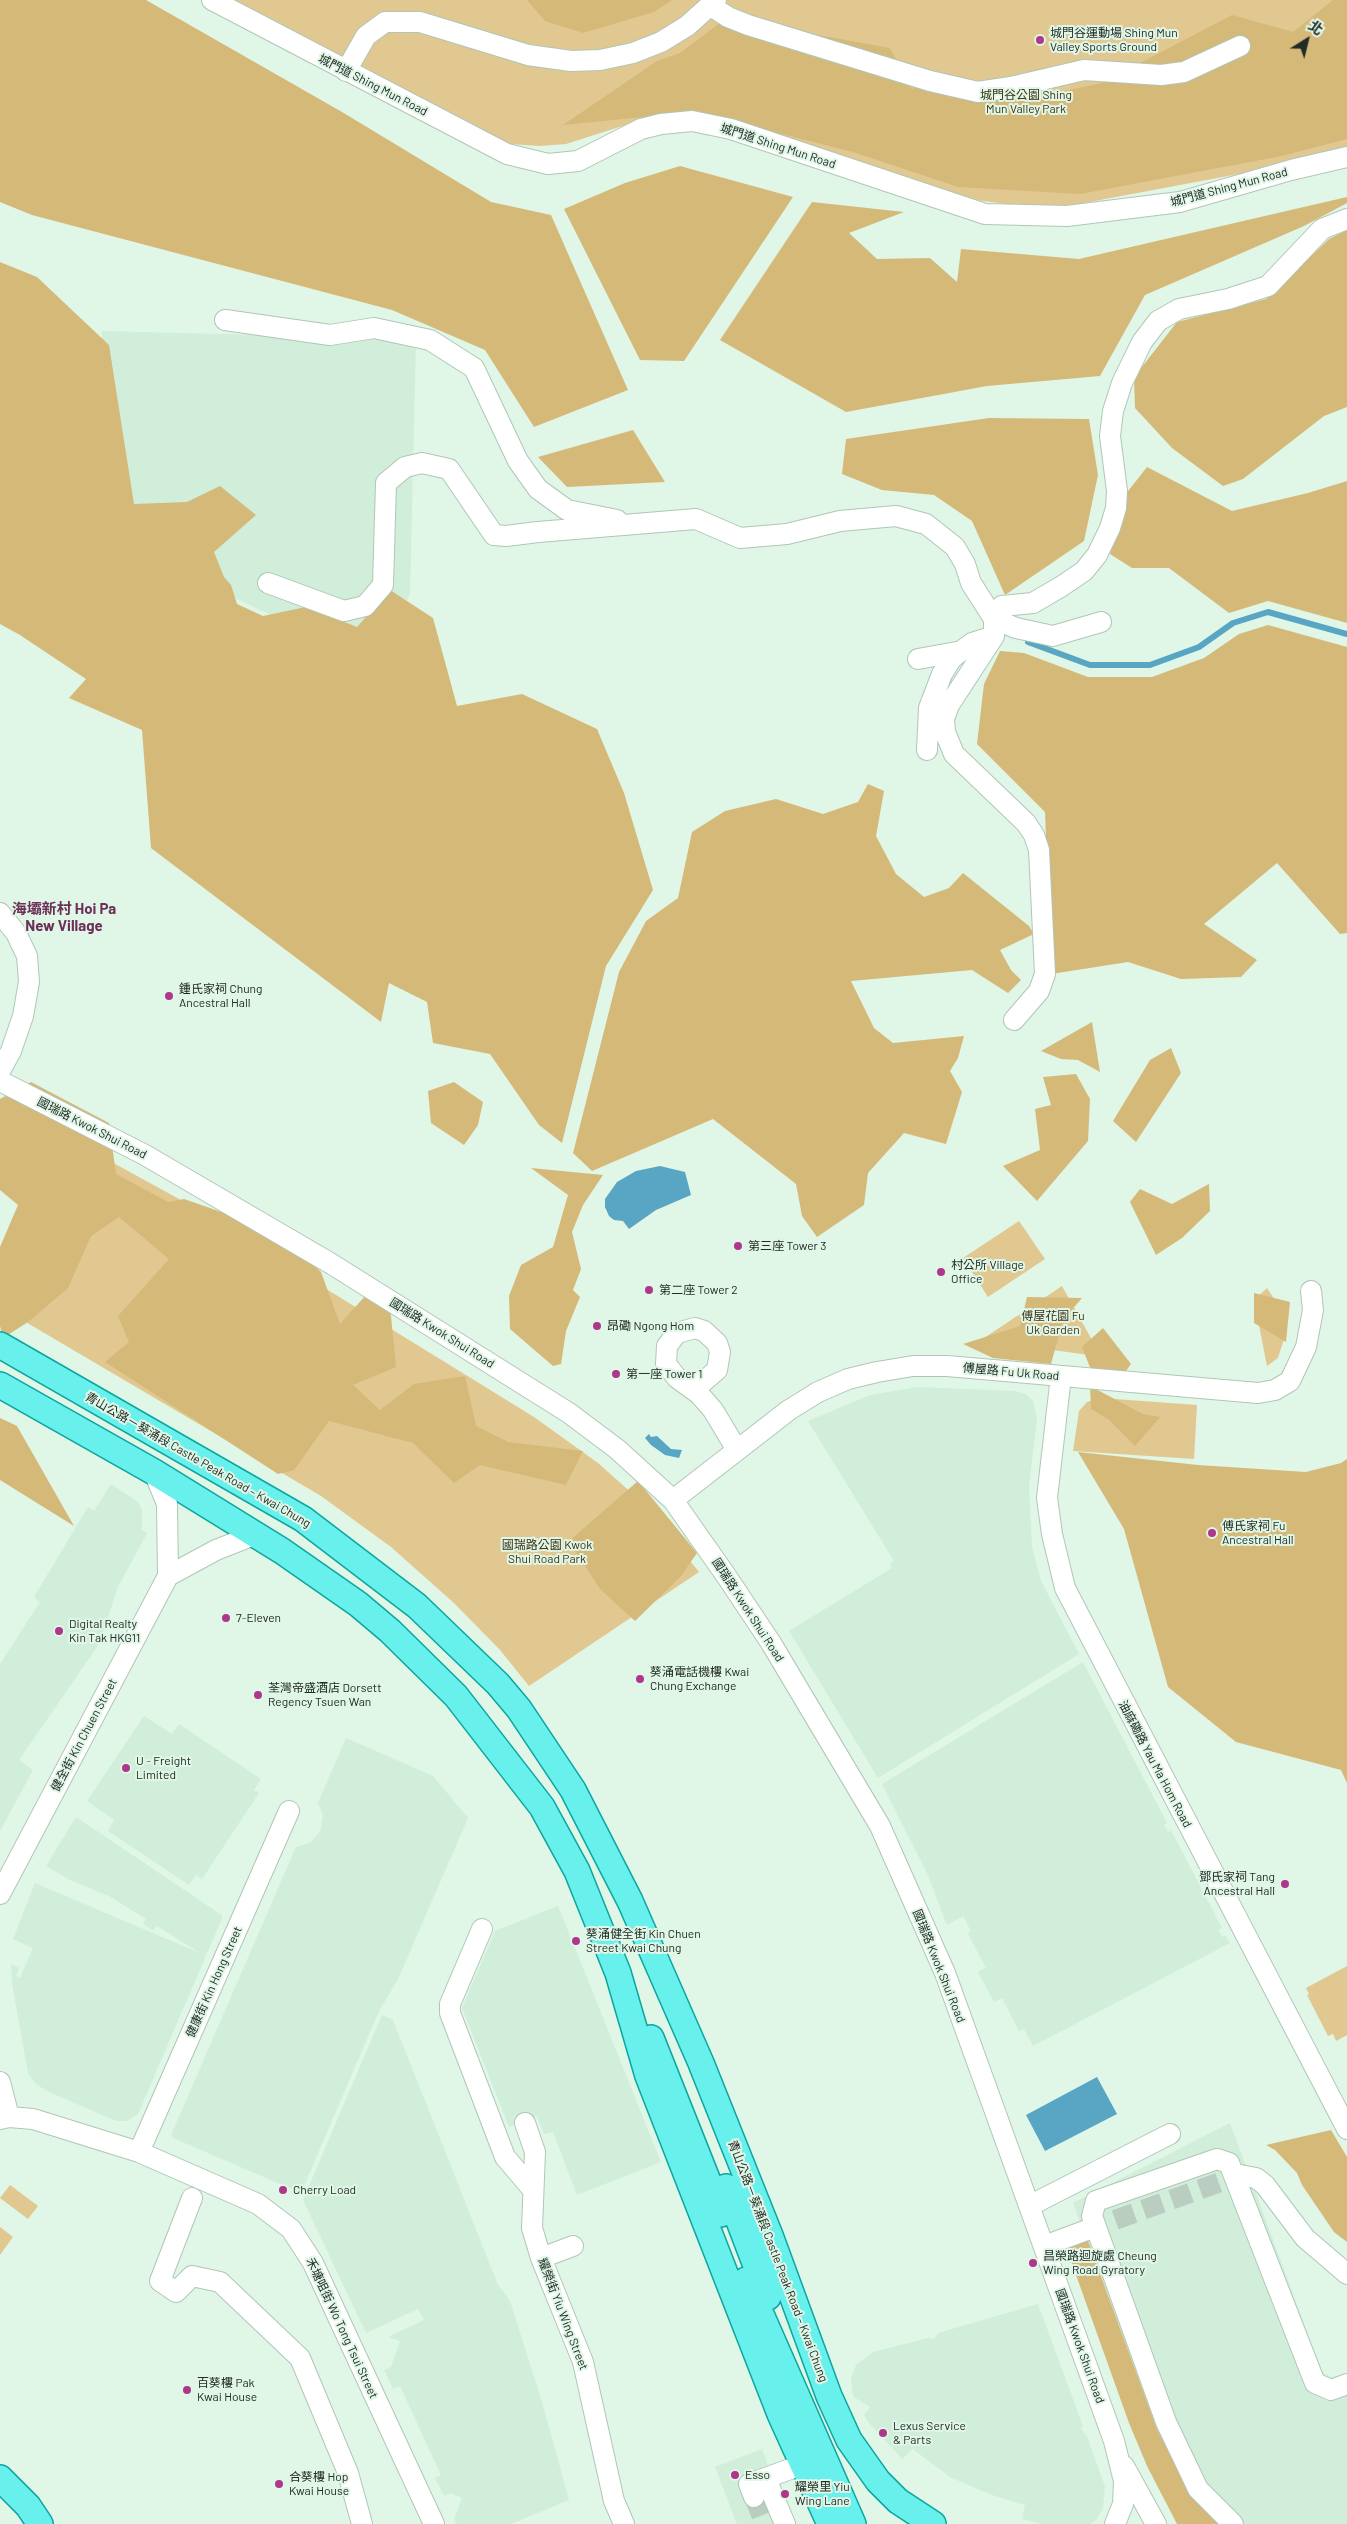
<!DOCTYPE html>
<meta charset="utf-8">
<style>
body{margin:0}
#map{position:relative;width:1347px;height:2524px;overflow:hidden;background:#e0f6e7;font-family:Barlow,"Noto Sans TC",sans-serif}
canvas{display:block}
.north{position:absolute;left:1282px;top:15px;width:50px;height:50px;-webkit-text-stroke:4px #e0f6e7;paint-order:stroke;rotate:36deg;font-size:14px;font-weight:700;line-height:20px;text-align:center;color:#222b25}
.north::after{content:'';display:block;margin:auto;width:18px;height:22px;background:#222b25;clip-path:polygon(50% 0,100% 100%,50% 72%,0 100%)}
</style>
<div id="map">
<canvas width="1347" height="2524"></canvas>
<div class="north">北</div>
</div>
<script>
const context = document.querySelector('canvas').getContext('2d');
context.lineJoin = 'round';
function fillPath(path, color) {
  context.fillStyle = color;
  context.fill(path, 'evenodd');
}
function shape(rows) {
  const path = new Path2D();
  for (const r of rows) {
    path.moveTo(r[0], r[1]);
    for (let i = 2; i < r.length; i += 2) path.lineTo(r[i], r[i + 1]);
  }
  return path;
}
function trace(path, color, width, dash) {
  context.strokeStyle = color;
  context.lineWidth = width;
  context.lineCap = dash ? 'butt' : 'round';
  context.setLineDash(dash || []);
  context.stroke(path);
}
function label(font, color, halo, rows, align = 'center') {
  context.font = font + ' Barlow,"Noto Sans TC",sans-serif';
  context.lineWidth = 4;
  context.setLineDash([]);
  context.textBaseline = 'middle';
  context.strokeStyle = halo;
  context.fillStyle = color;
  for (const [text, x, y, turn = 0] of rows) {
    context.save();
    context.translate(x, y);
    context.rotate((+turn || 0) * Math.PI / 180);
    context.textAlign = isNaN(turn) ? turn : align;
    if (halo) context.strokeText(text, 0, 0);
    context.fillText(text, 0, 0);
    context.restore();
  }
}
fillPath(shape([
 [102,331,416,339,410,594,376,665,98,533],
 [917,1387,1015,1391,1026,1394,1033,1401,1037,1419,1029,1485,1032,1547,1041,1581,1079,1654,878,1778,789,1631,892,1568,890,1564,894,1561,808,1421,870,1395],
 [111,1484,138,1502,142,1510,142,1530,147,1533,118,1587,99,1644,19,1760,33,1770,0,1831,0,1664,40,1602,34,1597,88,1507,94,1511],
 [1083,1662,1167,1823,1164,1825,1168,1832,1171,1830,1222,1928,1218,1930,1222,1937,1226,1936,1230,1943,1033,2046,1024,2029,1019,2031,1002,1998,994,2002,978,1972,986,1968,968,1934,971,1931,963,1916,947,1925,927,1873,882,1784],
 [144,1716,172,1734,179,1724,261,1779,254,1790,259,1793,202,1879,196,1875,189,1885,108,1831,114,1820,87,1801],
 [346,1738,433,1776,468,1818,398,1979,379,2011,301,2193,173,2138,171,2135,296,1847,310,1843,320,1832,323,1815,318,1803],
 [76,1817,223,1916,138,2114,127,2121,116,2121,47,2091,36,2084,28,2073,12,1983,11,1964,19,1968,16,1976,20,1978,33,1948,13,1939,35,1883,202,1954,157,1926,153,1930,143,1924,146,1919,109,1896,70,1880,46,1866],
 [558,1906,661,2162,577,2195,553,2132,544,2134,537,2116,509,2127,462,2008,495,1931],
 [382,2015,393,2020,498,2285,510,2301,542,2402,569,2500,511,2524,457,2524,454,2519,462,2498,451,2493,444,2496,435,2478,441,2475,400,2386,393,2389,384,2370,391,2367,400,2341,388,2337,424,2320,418,2309,366,2333,303,2200],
 [1230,2123,1320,2367,1325,2374,1332,2377,1347,2374,1347,2524,1218,2524,1198,2503,1157,2428,1073,2203],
 [1038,2304,1083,2426,1081,2429,1087,2436,1105,2487,1103,2508,1096,2520,1090,2524,1042,2524,1022,2519,1025,2505,992,2495,950,2477,913,2449,902,2459,870,2424,864,2415,870,2407,854,2397,852,2390,851,2379,856,2365,873,2352,928,2338,934,2339,938,2333],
 [762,2449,772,2477,793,2524,737,2524,715,2467]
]), '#d0eeda');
fillPath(shape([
 [226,0,1347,0,1347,149,1292,164,1068,206,1014,205,961,198,667,108,638,121,566,144,540,146,509,144,332,56],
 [77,1143,190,1205,534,1417,598,1463,645,1505,699,1572,529,1686,500,1650,454,1603,391,1547,321,1496,7,1311],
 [1019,1221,1045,1259,988,1297,963,1258],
 [1062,1286,1097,1349,1096,1356,981,1340],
 [1267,1288,1282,1311,1285,1336,1278,1358,1267,1366,1254,1300],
 [1101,1398,1197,1405,1194,1459,1073,1451,1079,1411,1087,1402],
 [1347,1966,1347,2035,1336,2041,1333,2034,1328,2036,1307,1995,1309,1994,1306,1988],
 [10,2185,38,2206,28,2219,0,2198],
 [0,2227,13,2237,0,2255]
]), '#e1c890');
fillPath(shape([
 [0,0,146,0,342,112,491,202,551,215,628,390,534,427,485,350,392,310,32,215,0,202],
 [527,0,672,0,654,12,583,33,545,21],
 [1333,0,1347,0,1347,139,1282,156,1080,194,958,187,853,152,694,112,563,125,657,61,680,53,728,17,773,27,890,48,912,89,943,77,1041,96,1102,83,1232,15,1293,32],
 [680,166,793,197,684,361,640,360,564,209,625,183],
 [1347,197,1347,203,1304,226,1145,295,1100,376,987,386,846,412,720,340,812,202,904,212,849,233,877,259,930,258,957,282,961,249,1079,259],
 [1347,230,1347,407,1324,416,1243,479,1223,486,1172,448,1135,408,1134,377,1177,322,1266,299,1329,239],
 [0,262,37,277,109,345,134,504,187,502,220,486,256,515,214,552,224,577,231,585,237,604,263,616,306,607,357,627,390,590,433,618,457,706,522,694,597,729,624,793,653,890,606,966,562,1143,539,1125,490,1054,433,1043,427,1002,389,983,381,1022,151,848,142,730,69,698,86,679,20,635,0,624],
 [989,418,1089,419,1098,475,1084,541,1005,595,972,521,934,495,882,490,842,474,846,439],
 [633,430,665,482,567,487,538,457],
 [1147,467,1232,511,1308,493,1347,481,1347,623,1268,601,1229,613,1169,568,1132,568,1110,554,1125,495],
 [1268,625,1347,647,1347,933,1340,934,1277,863,1204,924,1257,960,1241,977,1181,979,1128,962,1051,974,1045,812,977,744,984,684,1000,651,1024,653,1088,677,1152,677,1204,658,1239,634],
 [868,784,884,791,876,836,896,874,924,897,949,888,963,873,1029,926,1034,934,1000,950,1011,970,1021,980,1008,993,972,970,851,981,874,1028,893,1043,964,1036,958,1058,950,1071,962,1092,946,1144,904,1133,868,1173,864,1205,817,1237,802,1216,796,1184,713,1119,592,1171,573,1153,619,972,646,921,678,898,692,832,725,811,776,799,823,814,858,802],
 [1092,1022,1100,1072,1078,1060,1061,1059,1041,1051],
 [1171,1048,1181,1073,1136,1142,1113,1121,1150,1060],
 [1076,1074,1090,1099,1088,1141,1037,1201,1003,1166,1040,1150,1035,1109,1051,1105,1043,1077],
 [31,1082,109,1123,116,1174,168,1202,184,1199,230,1215,304,1255,321,1272,340,1324,367,1294,390,1306,396,1367,353,1385,380,1410,414,1384,465,1376,476,1426,508,1442,583,1451,566,1485,480,1465,454,1483,413,1443,329,1421,294,1470,278,1474,105,1362,129,1342,118,1316,169,1259,119,1217,91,1236,68,1288,28,1322,3,1338,0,1326,0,1247,18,1205,0,1190,0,1099],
 [454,1082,483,1102,478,1125,464,1145,431,1123,428,1091],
 [531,1168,603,1175,583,1205,572,1232,581,1269,573,1290,580,1297,566,1331,561,1364,553,1366,510,1329,509,1296,521,1265,553,1247,568,1195],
 [1209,1184,1210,1211,1182,1238,1156,1255,1130,1202,1140,1189,1172,1204],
 [1254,1293,1290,1302,1286,1342,1254,1323],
 [1027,1297,1082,1298,1063,1320,1051,1364,993,1358,963,1344,1020,1326],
 [1103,1328,1131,1364,1123,1375,1091,1370,1082,1347],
 [1090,1386,1143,1414,1160,1417,1135,1446,1108,1419,1091,1409],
 [0,1418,17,1426,74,1526,0,1480],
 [1078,1452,1198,1465,1306,1472,1341,1463,1347,1459,1347,1783,1341,1770,1236,1742,1168,1687,1124,1529],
 [638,1481,697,1553,681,1576,635,1621,600,1589,569,1541],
 [1331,2130,1347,2157,1347,2242,1334,2232,1302,2185,1297,2173,1275,2150,1266,2145],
 [1088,2241,1157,2429,1188,2489,1198,2503,1218,2524,1177,2524,1147,2466,1129,2423,1066,2247]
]), '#d5b979');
fillPath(shape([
 [660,1166,685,1172,691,1195,656,1210,629,1229,623,1221,614,1220,609,1216,605,1207,605,1199,617,1182,636,1171],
 [649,1434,651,1437,657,1436,671,1449,682,1450,679,1458,665,1455,651,1445,645,1438],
 [1097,2077,1117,2114,1045,2151,1026,2115]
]), '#59a5c4');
trace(shape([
 [1028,642,1090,665,1150,665,1199,647,1233,623,1268,612,1347,634]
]), '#59a5c4', 6);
trace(shape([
 [1087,2230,1240,2175],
 [754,2497,765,2524]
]), '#bacdc0', 20, [20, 10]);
const minor = shape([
 [212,0,507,154,548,164,578,161,641,129,661,124,692,121,731,129,985,214,1067,216,1180,202,1291,170,1347,157],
 [711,6,728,17,748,25,930,81,978,92,1011,87,1084,70,1161,75,1184,72,1240,46],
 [346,71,366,36,385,22,420,22,528,55,571,61,600,60,633,53,661,42,687,26,716,0],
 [225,320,330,335,374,328,430,340,474,368,518,461,538,489,567,510,617,520],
 [268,583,344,611,365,606,383,585,386,483,405,467,422,463,449,469,494,535,506,536,538,532,696,519,740,538,787,534,840,521,896,516,926,524,955,547,965,564,971,583,994,619],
 [994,619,1002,606,1033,603,1062,586,1084,571,1097,555,1110,528,1116,508,1117,491,1110,436,1113,411,1122,383,1142,342,1158,321,1179,309,1228,299,1268,286,1322,229,1347,219],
 [918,659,962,651],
 [927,750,929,708,942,674,952,658,972,643,994,636],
 [0,913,16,933,27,956,29,982,23,1016,11,1051,0,1071],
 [1014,1020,1039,991,1045,974,1039,850,1034,835,1026,823,954,754,945,732,944,719,949,705,994,636,994,619,1016,628,1053,636,1101,622],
 [0,1081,145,1155,330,1263,569,1413,617,1449,673,1500,727,1577,771,1643,880,1826,945,1973,1114,2441,1124,2481,1123,2504,1115,2524],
 [1061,1376,1047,1498,1052,1534,1065,1588,1347,2129],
 [685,1382,703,1382,717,1370,720,1352,717,1343,704,1331,695,1328,677,1333,667,1346,666,1364,677,1378,699,1394,713,1410,737,1450],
 [673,1500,789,1410,818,1392,848,1379,877,1372,913,1366,947,1366,1258,1393,1275,1390,1290,1381,1306,1347,1313,1310,1311,1291],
 [168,1576,216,1550,254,1535],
 [0,1894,168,1576,167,1504,154,1472],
 [482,1929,450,2004,450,2013,505,2157,533,2190],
 [0,2082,9,2117],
 [0,2119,9,2117,33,2119,139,2152,258,2204,291,2229,313,2263,434,2524],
 [525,2123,535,2152,532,2228,541,2258,583,2362,614,2501,624,2524],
 [139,2152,289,1811],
 [1240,2175,1256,2178,1265,2185,1305,2238,1347,2274],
 [192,2198,160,2281,176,2292,192,2276,220,2282,300,2358,348,2473,362,2524],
 [1029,2206,1170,2134],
 [1044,2246,1087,2230],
 [541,2258,573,2246],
 [1124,2466,1156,2524],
 [766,2479,785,2524],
 [754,2497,749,2484,804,2464],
 [1233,2524,1198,2489,1166,2422,1092,2216,1096,2201,1217,2159,1229,2163,1315,2383,1331,2390,1347,2384]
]);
const major = shape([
 [0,1345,303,1519,417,1606,498,1684,519,1709,573,1790,630,1901,701,2063,771,2238,829,2396,849,2440,878,2481,898,2501,933,2524],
 [0,1385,154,1472,282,1551,358,1604,390,1631,456,1696,542,1807,577,1871,618,1973,648,2076,780,2414,830,2524],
 [651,2038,721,2214],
 [726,2187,768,2297],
 [746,2280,853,2524],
 [0,2478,28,2506,40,2524]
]);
trace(minor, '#b0c6b7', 22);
trace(major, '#0da59f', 28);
trace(minor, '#fff', 20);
trace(major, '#67f0ec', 25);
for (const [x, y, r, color] of [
 [1040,40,5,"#ae368b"],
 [169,996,5,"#ae368b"],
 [738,1246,5,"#ae368b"],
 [941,1272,5,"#ae368b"],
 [649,1290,5,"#ae368b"],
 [597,1326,5,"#ae368b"],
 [616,1374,5,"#ae368b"],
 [1212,1533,5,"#ae368b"],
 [226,1618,5,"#ae368b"],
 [59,1631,5,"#ae368b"],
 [640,1679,5,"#ae368b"],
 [258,1695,5,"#ae368b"],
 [126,1768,5,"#ae368b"],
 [1285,1884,5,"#ae368b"],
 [576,1941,5,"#ae368b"],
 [283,2190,5,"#ae368b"],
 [1033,2263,5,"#ae368b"],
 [187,2390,5,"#ae368b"],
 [883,2433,5,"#ae368b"],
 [735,2475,5,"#ae368b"],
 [279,2484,5,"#ae368b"],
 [785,2494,5,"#ae368b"]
]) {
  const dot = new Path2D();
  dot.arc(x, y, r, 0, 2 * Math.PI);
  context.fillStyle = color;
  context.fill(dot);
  trace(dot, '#e0f6e7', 2);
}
label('12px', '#222b25', '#e0f6e7', [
 ["城門谷運動場 Shing Mun",1050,33],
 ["Valley Sports Ground",1050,47],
 ["鍾氏家祠 Chung",179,989],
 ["Ancestral Hall",179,1003],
 ["第三座 Tower 3",748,1246],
 ["村公所 Village",951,1265],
 ["Office",951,1279],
 ["第二座 Tower 2",659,1290],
 ["昂磡 Ngong Hom",607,1326],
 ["第一座 Tower 1",626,1374],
 ["傅氏家祠 Fu",1222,1526],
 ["Ancestral Hall",1222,1540],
 ["7-Eleven",236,1618],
 ["Digital Realty",69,1624],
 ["Kin Tak HKG11",69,1638],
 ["葵涌電話機樓 Kwai",650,1672],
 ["Chung Exchange",650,1686],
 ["荃灣帝盛酒店 Dorsett",268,1688],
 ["Regency Tsuen Wan",268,1702],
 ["U - Freight",136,1761],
 ["Limited",136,1775],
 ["鄧氏家祠 Tang",1275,1877,"right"],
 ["Ancestral Hall",1275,1891,"right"],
 ["葵涌健全街 Kin Chuen",586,1934],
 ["Street Kwai Chung",586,1948],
 ["Cherry Load",293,2190],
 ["昌榮路迴旋處 Cheung",1043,2256],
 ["Wing Road Gyratory",1043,2270],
 ["百葵樓 Pak",197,2383],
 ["Kwai House",197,2397],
 ["Lexus Service",893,2426],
 ["& Parts",893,2440],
 ["Esso",745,2475],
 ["合葵樓 Hop",289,2477],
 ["Kwai House",289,2491],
 ["耀榮里 Yiu",795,2487],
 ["Wing Lane",795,2501]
], 'left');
label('12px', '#222b25', '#e0f6e7', [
 ["城門道 Shing Mun Road",373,85,27],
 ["城門道 Shing Mun Road",778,146,18],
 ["城門道 Shing Mun Road",1229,187,-15],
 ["國瑞路 Kwok Shui Road",92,1128,27],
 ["國瑞路 Kwok Shui Road",442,1333,32],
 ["傅屋路 Fu Uk Road",1011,1372,5],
 ["青山公路－葵涌段 Castle Peak Road – Kwai Chung",198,1460,30],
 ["國瑞路 Kwok Shui Road",748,1610,57],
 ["健全街 Kin Chuen Street",84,1735,-62],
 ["油麻磡路 Yau Ma Hom Road",1155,1764,62],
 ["國瑞路 Kwok Shui Road",939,1966,68],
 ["健康街 Kin Hong Street",214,1982,-66],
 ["青山公路－葵涌段 Castle Peak Road – Kwai Chung",778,2261,69],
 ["耀榮街 Yiu Wing Street",563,2314,69],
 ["禾塘咀街 Wo Tong Tsui Street",342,2328,65],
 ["國瑞路 Kwok Shui Road",1080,2346,70]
]);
label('12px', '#3d3114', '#e0f6e7', [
 ["城門谷公園 Shing",1026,95],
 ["Mun Valley Park",1026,109],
 ["傅屋花園 Fu",1053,1316],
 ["Uk Garden",1053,1330],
 ["國瑞路公園 Kwok",547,1545],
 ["Shui Road Park",547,1559]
]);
label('bold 15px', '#6d3159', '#e0f6e7', [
 ["海壩新村 Hoi Pa",64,909],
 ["New Village",64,926]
]);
</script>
